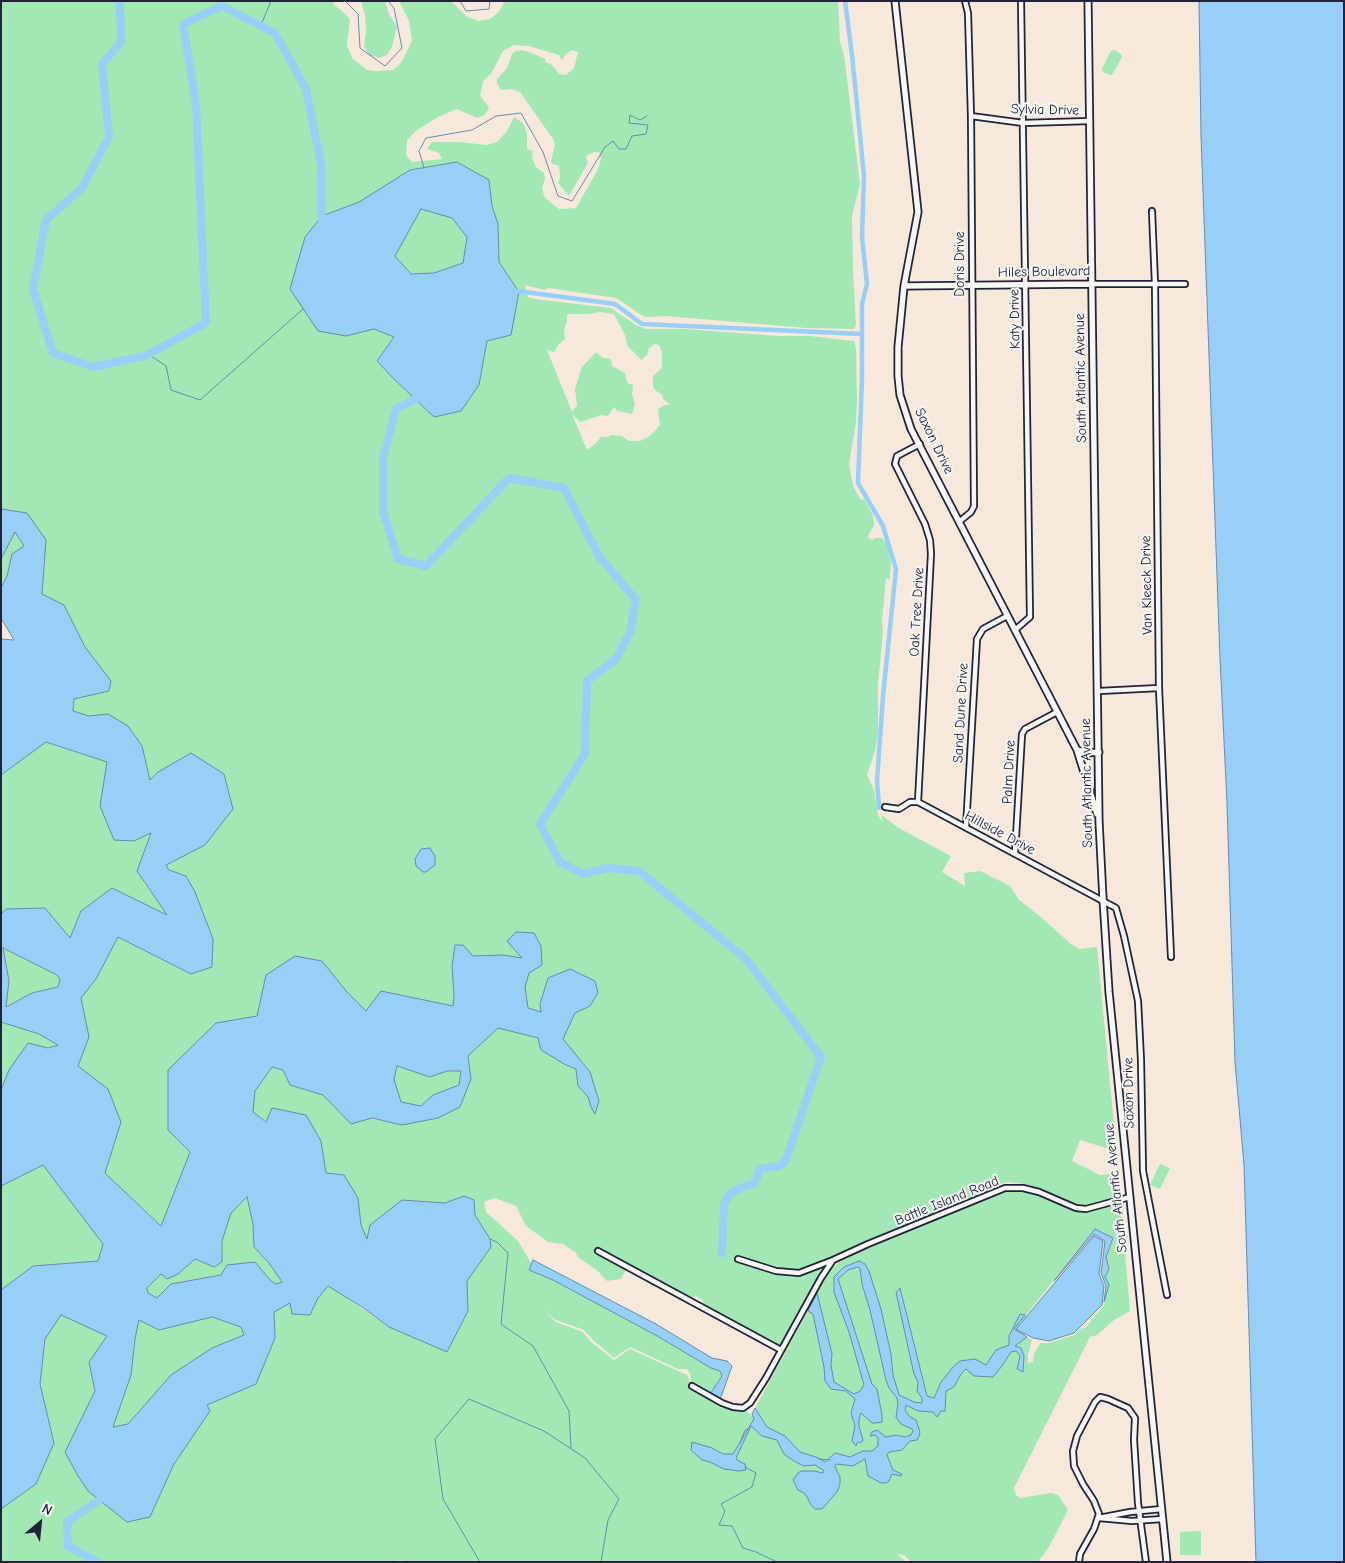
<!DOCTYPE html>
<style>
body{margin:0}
#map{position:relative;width:1345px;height:1563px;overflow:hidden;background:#f7e8dc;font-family:"Comic Neue",sans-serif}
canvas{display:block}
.frame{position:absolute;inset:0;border:2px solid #22223b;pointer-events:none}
.north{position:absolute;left:15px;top:1498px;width:50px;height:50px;-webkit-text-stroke:4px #f6f6f2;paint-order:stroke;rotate:28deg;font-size:14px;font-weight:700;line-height:20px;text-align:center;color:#22223b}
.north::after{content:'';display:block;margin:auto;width:18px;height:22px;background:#22223b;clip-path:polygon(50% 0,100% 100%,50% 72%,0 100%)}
</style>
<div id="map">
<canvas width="1345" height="1563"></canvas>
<div class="frame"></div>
<div class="north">N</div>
</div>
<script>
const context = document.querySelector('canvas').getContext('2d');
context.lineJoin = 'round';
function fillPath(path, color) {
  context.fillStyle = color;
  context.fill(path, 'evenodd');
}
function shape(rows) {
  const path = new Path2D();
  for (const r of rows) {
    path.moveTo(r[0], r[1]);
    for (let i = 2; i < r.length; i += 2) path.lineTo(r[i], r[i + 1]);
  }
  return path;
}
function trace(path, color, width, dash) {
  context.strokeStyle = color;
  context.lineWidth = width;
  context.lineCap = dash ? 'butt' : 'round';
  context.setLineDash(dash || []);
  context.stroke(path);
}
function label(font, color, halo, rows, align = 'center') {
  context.font = font + ' "Comic Neue",sans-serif';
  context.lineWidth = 4;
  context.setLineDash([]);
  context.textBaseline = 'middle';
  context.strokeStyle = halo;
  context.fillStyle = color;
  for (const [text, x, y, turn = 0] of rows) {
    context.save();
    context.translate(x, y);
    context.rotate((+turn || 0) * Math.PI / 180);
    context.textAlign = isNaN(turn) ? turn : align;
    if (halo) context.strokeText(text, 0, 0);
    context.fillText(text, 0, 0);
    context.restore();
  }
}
fillPath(shape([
 [1,1,333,1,334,5,341,10,350,19,347,45,352,58,367,70,376,71,393,70,401,63,412,41,409,21,399,1,451,1,467,17,479,21,490,19,494,16,500,10,505,1,838,1,840,42,844,55,860,184,852,216,853,268,856,325,854,329,806,328,666,316,648,317,643,316,616,298,549,288,544,290,525,285,528,297,535,299,611,308,636,325,646,329,684,329,779,336,810,336,854,341,856,348,857,402,856,422,849,464,853,486,861,500,864,499,873,515,874,525,869,534,868,538,873,540,875,538,882,538,886,543,891,560,890,578,889,580,886,578,882,622,883,632,878,684,878,733,875,751,867,775,874,790,878,815,882,821,882,815,897,827,951,856,942,872,965,886,964,873,980,871,1010,886,1019,900,1042,918,1072,945,1080,949,1097,947,1116,1146,1106,1148,1080,1140,1072,1161,1100,1175,1118,1173,1130,1311,1114,1320,1097,1335,1090,1337,1014,1488,1016,1495,1020,1498,1051,1493,1058,1495,1068,1510,1049,1547,1038,1562,911,1562,904,1555,897,1554,906,1562,410,1562,399,1560,397,1562,1,1562,1,1509,36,1483,46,1462,50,1446,52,1434,40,1384,46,1336,61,1314,80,1323,85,1324,108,1336,89,1362,95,1391,87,1407,159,1467,190,1430,267,1314,290,1303,314,1302,327,1284,387,1326,453,1291,490,1239,475,1215,473,1200,463,1197,445,1203,407,1200,401,1202,376,1220,369,1238,366,1241,361,1225,358,1198,326,1173,321,1142,267,1122,253,1112,252,1095,270,1065,283,1070,293,1086,323,1095,349,1122,360,1117,403,1124,420,1121,471,1079,468,1056,498,1028,501,1028,538,1038,564,1064,576,1069,578,1086,588,1097,591,1107,599,1101,563,1042,562,1038,575,1013,589,1006,554,976,548,980,540,1003,542,1012,528,1008,525,996,524,984,528,959,503,955,485,956,479,957,453,979,454,995,453,1006,366,1012,257,1016,192,1151,162,1226,111,1179,104,1175,105,1165,108,1161,113,1146,78,1066,88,1039,78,1000,118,937,189,973,200,971,212,943,210,932,166,865,225,776,220,771,206,763,150,780,89,716,76,714,70,710,39,603,45,564,1,515],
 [514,45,529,46,559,55,562,60,566,54,572,50,578,52,574,68,566,75,559,74,552,65,545,62,545,59,532,53,522,50,516,51,512,54,507,68,497,79,497,83,501,90,512,89,520,92,553,139,555,144,551,161,552,164,559,166,560,177,558,183,569,196,588,163,586,156,594,152,599,152,601,159,597,171,576,208,559,209,545,198,542,189,545,178,544,173,536,167,532,158,533,151,527,149,527,133,523,123,514,117,507,131,497,142,487,145,459,142,432,142,427,149,439,153,442,159,412,162,406,155,407,140,417,130,438,117,457,109,477,118,485,115,489,107,480,96,483,81,491,74,503,51],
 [457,162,489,180,492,206,498,224,499,262,519,292,487,341,479,385,434,416,393,378,377,361,394,337,374,329,322,216,359,202,410,170],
 [600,312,614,314,625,335,627,345,641,360,647,355,649,348,655,344,659,345,662,352,662,368,653,376,653,386,655,390,662,395,664,400,670,404,663,406,658,409,660,425,650,436,640,441,629,441,621,436,612,435,607,437,601,437,596,443,587,450,572,414,580,422,602,415,608,416,614,407,617,411,632,414,635,404,632,394,633,385,627,383,625,373,612,366,611,359,603,358,596,352,582,367,575,389,577,405,572,412,547,350,554,352,559,344,565,339,564,329,567,321,567,314,589,314],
 [1008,1182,1024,1184,1043,1194,1022,1190,1005,1190,919,1227,871,1245,840,1262,828,1271,817,1293,819,1302,813,1314,808,1311,755,1408,756,1411,753,1417,743,1408,722,1403,692,1386,687,1375,630,1349,614,1360,591,1342,583,1332,556,1322,545,1311,556,1320,584,1330,593,1340,614,1358,630,1347,678,1369,687,1369,691,1375,690,1377,693,1385,710,1394,722,1376,720,1371,711,1368,659,1337,553,1280,533,1271,534,1268,518,1241,486,1212,484,1202,495,1198,516,1206,526,1226,548,1242,563,1244,575,1252,579,1258,599,1272,601,1275,607,1281,621,1279,628,1266,687,1298,697,1296,697,1297,703,1301,702,1306,739,1327,776,1344,780,1344,787,1336,827,1262,964,1203,994,1190,998,1185],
 [1094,1230,1113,1239,1106,1257,1109,1269,1105,1277,1109,1285,1104,1305,1086,1327,1080,1329,1074,1335,1049,1343,1040,1343,1034,1354,1033,1362,1028,1363,1028,1354,1032,1340,1027,1337,1024,1339,1026,1315],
 [361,1,385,1,389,14,397,27,392,47,387,55,379,58,369,55,364,46,366,32,365,15],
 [1114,50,1121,54,1122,57,1112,75,1110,75,1103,72,1102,69,1111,51],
 [421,209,452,218,467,237,464,263,434,273,411,274,394,256],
 [15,532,24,546,12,554,7,576,1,588,1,559],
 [46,742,107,762,152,833,141,862,144,883,174,922,108,893,102,895,91,903,80,914,70,939,1,916,1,775],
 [3,948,57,975,60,980,58,987,32,993,5,1007,9,981],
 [1,1022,39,1034,59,1045,46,1048,1,1090],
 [397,1066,430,1077,447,1071,461,1071,459,1085,433,1095,421,1106,401,1102,394,1079],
 [44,1160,105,1239,98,1261,91,1263,88,1262,33,1266,1,1299,1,1181],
 [1160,1164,1170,1168,1160,1189,1150,1185],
 [248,1197,253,1224,254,1247,269,1263,282,1282,276,1284,271,1281,221,1275,171,1284,157,1298,147,1293,147,1289,161,1274,178,1274,195,1259,214,1267,221,1263,222,1241,231,1213],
 [212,1317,241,1327,245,1335,212,1348,171,1375,128,1424,113,1427,131,1375,135,1339,139,1320,159,1330],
 [1201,1531,1201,1555,1180,1555,1180,1532]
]), '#a2e8b4');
const water = shape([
 [1199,1,1344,1,1344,1562,1256,1562,1244,1165,1235,1062,1227,803,1220,658,1201,136,1199,1],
 [457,162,489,180,492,206,498,224,499,262,519,292,511,335,487,341,479,385,461,411,434,417,393,378,377,361,394,337,374,329,346,336,318,331,290,289,305,237,322,216,359,202,410,170,457,162],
 [421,209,452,218,467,237,463,263,434,273,411,274,395,256,421,209],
 [1,509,27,513,46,540,42,594,64,605,85,647,111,681,109,691,74,699,73,711,89,716,108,714,128,726,142,746,150,780,158,772,191,753,224,774,233,809,205,845,166,865,169,870,186,876,195,892,213,939,212,967,191,974,118,937,96,979,81,998,89,1037,78,1066,108,1089,121,1122,105,1173,161,1226,190,1152,168,1130,168,1070,216,1023,257,1016,266,975,295,956,322,961,347,992,366,1011,381,991,453,1006,454,995,452,966,455,945,463,945,473,956,503,955,522,958,507,941,516,932,534,933,541,946,542,965,529,973,525,987,528,1008,541,1012,540,1004,548,978,570,969,595,981,598,993,590,1006,575,1013,563,1039,590,1072,599,1101,595,1114,591,1107,588,1097,578,1086,576,1069,564,1064,541,1050,538,1038,498,1028,468,1056,471,1079,460,1107,438,1118,402,1125,372,1118,351,1124,323,1095,290,1085,283,1070,272,1067,255,1091,253,1112,266,1122,272,1108,306,1115,321,1141,326,1173,344,1175,358,1198,361,1225,367,1239,370,1225,402,1200,445,1203,464,1196,474,1200,475,1215,490,1239,491,1247,467,1281,468,1311,447,1352,389,1327,362,1307,328,1286,318,1298,310,1315,292,1314,290,1303,274,1312,275,1338,256,1384,207,1405,210,1411,174,1464,150,1517,127,1522,88,1491,78,1476,65,1452,95,1391,89,1362,107,1336,61,1315,45,1339,40,1384,54,1443,36,1484,1,1509,1,1290,33,1266,98,1261,103,1244,43,1165,1,1186,1,1090,9,1070,28,1043,48,1048,58,1045,39,1034,1,1022,1,914,6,909,45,908,70,938,81,911,112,888,167,915,137,871,151,833,134,841,114,840,100,806,107,762,46,742,1,775,1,639,14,640,1,618,1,588,7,576,12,554,24,546,15,532,1,559,1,509],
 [3,948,57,975,60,980,58,987,32,993,6,1007,9,981,3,948],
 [397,1066,430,1077,447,1071,461,1071,459,1085,433,1095,421,1106,401,1102,394,1079,397,1066],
 [247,1197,253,1224,254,1247,269,1263,282,1282,276,1284,271,1281,255,1262,227,1265,221,1275,171,1284,157,1298,148,1293,147,1288,161,1274,167,1279,178,1274,195,1259,214,1267,222,1262,222,1241,231,1213,247,1197],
 [212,1317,241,1327,244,1335,212,1348,171,1375,128,1424,113,1427,131,1375,135,1339,139,1320,159,1330,212,1317],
 [430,848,435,856,435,865,426,872,423,872,416,866,415,859,421,849,430,848],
 [1095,1229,1113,1238,1106,1257,1109,1269,1105,1277,1109,1285,1104,1302,1106,1286,1101,1273,1105,1241,1094,1234,1054,1281,1095,1229],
 [1094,1236,1103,1241,1099,1274,1104,1286,1102,1305,1074,1333,1049,1341,1033,1338,1016,1329,1094,1236],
 [533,1260,656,1324,712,1358,727,1361,732,1366,721,1397,719,1399,710,1394,722,1376,720,1371,711,1368,659,1337,553,1280,529,1270,533,1260],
 [859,1261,865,1264,869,1271,881,1309,891,1354,893,1375,899,1395,914,1402,922,1403,922,1398,917,1391,918,1382,914,1374,897,1297,896,1293,900,1288,927,1396,934,1398,941,1382,953,1367,960,1361,975,1359,986,1365,996,1350,1009,1345,1009,1336,1020,1314,1025,1315,1014,1329,1027,1337,1015,1346,1021,1348,1024,1356,1023,1372,1017,1369,1020,1356,1016,1351,1011,1352,1002,1366,993,1377,974,1376,966,1369,961,1374,954,1387,946,1391,945,1411,941,1411,937,1417,933,1412,918,1411,906,1405,905,1410,910,1417,916,1420,920,1432,919,1436,917,1440,910,1441,902,1450,889,1452,887,1455,893,1470,902,1474,901,1476,892,1474,889,1481,886,1483,881,1483,868,1476,865,1459,853,1466,836,1464,835,1467,840,1477,840,1484,837,1492,822,1509,815,1509,811,1505,807,1497,804,1493,798,1490,793,1480,798,1473,801,1471,815,1471,822,1473,824,1472,823,1470,815,1465,804,1466,794,1461,784,1454,777,1440,762,1436,751,1426,736,1458,737,1460,745,1464,746,1470,739,1471,724,1469,710,1462,702,1460,691,1450,692,1442,712,1448,723,1454,733,1454,754,1419,752,1414,755,1408,767,1427,785,1436,800,1452,816,1457,825,1462,835,1453,850,1457,863,1451,872,1451,878,1446,878,1438,875,1435,870,1436,872,1432,877,1430,886,1437,896,1435,905,1437,911,1435,913,1431,912,1429,901,1424,896,1417,898,1403,897,1398,889,1388,886,1380,870,1310,862,1284,860,1268,858,1267,848,1270,838,1279,872,1384,877,1389,882,1415,882,1422,876,1423,872,1423,861,1413,859,1419,859,1426,863,1440,862,1442,857,1443,856,1446,852,1441,855,1426,851,1413,855,1399,846,1391,831,1389,825,1381,824,1367,813,1314,808,1311,817,1293,832,1354,831,1365,834,1382,854,1394,860,1391,864,1385,849,1332,834,1292,834,1277,844,1267,859,1261]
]);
fillPath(water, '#97cff7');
trace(water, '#688aac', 1);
trace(shape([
 [345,1,358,14,360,48,385,66,402,48,394,8,388,1],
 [460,1,466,11,489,9,490,1],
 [261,25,271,1],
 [424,168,419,151,426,138,472,130,496,116,521,113,543,152,558,196,572,201,605,147,613,141,619,149,626,149,632,136,646,134,648,125,629,123,630,115,640,120,647,116],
 [148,354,166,366,171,390,200,400,303,309],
 [490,1239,497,1242,508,1253,501,1324,533,1346,569,1411,571,1448],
 [740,1443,745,1430,749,1428],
 [819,1459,830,1460],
 [745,1467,756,1473,752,1487,721,1504,725,1511,719,1525,732,1526,743,1548,756,1552,777,1562],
 [480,1562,443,1499,435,1439,469,1399,544,1431,585,1458,619,1499,608,1520,601,1562]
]), '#688aac', 1);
trace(shape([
 [845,1,852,55,864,176,862,237,867,284,862,304,862,377,858,483,883,526,896,569,883,696,877,781,879,808],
 [518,291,615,304,642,324,862,334]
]), '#97cff7', 4.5);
trace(shape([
 [120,1,121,42,102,64,109,137,82,188,46,220,33,289,53,353,93,367,145,356,206,323,196,104,183,24,222,6,275,33,306,89,321,164,322,226],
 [423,395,396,409,383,458,383,511,398,559,426,566,509,478,564,488,599,556,636,600,630,633,616,659,587,681,585,754,540,824,560,862,583,874,607,868,639,871,746,959,821,1057,786,1160,780,1166,760,1169,755,1183,743,1187,729,1194,724,1205,722,1253],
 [97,1562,68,1546,67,1522,99,1500]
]), '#97cff7', 8);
const minor = shape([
 [971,116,1023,123,1090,121],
 [1152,211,1155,284,1159,688,1171,957],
 [1092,284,1185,284],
 [960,521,971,512,974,506,971,116,968,13,965,1],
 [1015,630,1030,617,1021,1],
 [1099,691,1159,688],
 [918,802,931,554,930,540,925,524,895,464,897,456,920,444],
 [885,807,899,809,910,802,918,802,1116,908,1124,936,1138,1001,1141,1060,1143,1171,1167,1295],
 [966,827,977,639,983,629,1007,616],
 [1015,854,1022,734,1025,729,1057,712],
 [598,1251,781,1350],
 [738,1259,776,1271,799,1273,833,1260,868,1244,1005,1188,1023,1188,1039,1192,1076,1208,1086,1209,1130,1197],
 [692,1386,722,1403,733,1407,743,1408,750,1403,766,1378,821,1278,833,1260],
 [1162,1509,1130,1512,1099,1518,1132,1521,1163,1519],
 [1079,1562,1080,1554,1094,1529,1099,1514,1094,1501,1083,1484,1074,1466,1073,1451,1077,1436,1095,1402,1100,1397,1108,1399,1128,1408,1135,1418,1134,1440,1138,1503,1146,1562]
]);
const tertiary = shape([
 [895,1,918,212,904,286,898,347,898,376,900,395,911,429,1077,750,1087,753,1099,752],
 [1088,1,1099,821,1103,899,1109,992,1167,1562],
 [904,286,1092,284],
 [1077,750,1097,814]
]);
trace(minor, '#22223b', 8);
trace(tertiary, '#22223b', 9);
trace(minor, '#f6f6f2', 4.5);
trace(tertiary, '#f6f6f2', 5.5);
label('14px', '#22223b', '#f6f6f2', [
 ["Sylvia Drive",1045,110,1],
 ["Doris Drive",960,264,-90],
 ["Hiles Boulevard",1044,272,-1],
 ["Katy Drive",1015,319,-91],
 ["South Atlantic Avenue",1081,378,-91],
 ["Saxon Drive",934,441,64],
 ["Van Kleeck Drive",1147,585,-91],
 ["Oak Tree Drive",917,612,-87],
 ["Sand Dune Drive",961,713,-87],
 ["Palm Drive",1009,772,-87],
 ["South Atlantic Avenue",1087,783,-91],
 ["Hillside Drive",1000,833,28],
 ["Saxon Drive",1129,1093,-91],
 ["South Atlantic Avenue",1116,1188,-96],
 ["Battle Island Road",947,1201,-22]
]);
</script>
